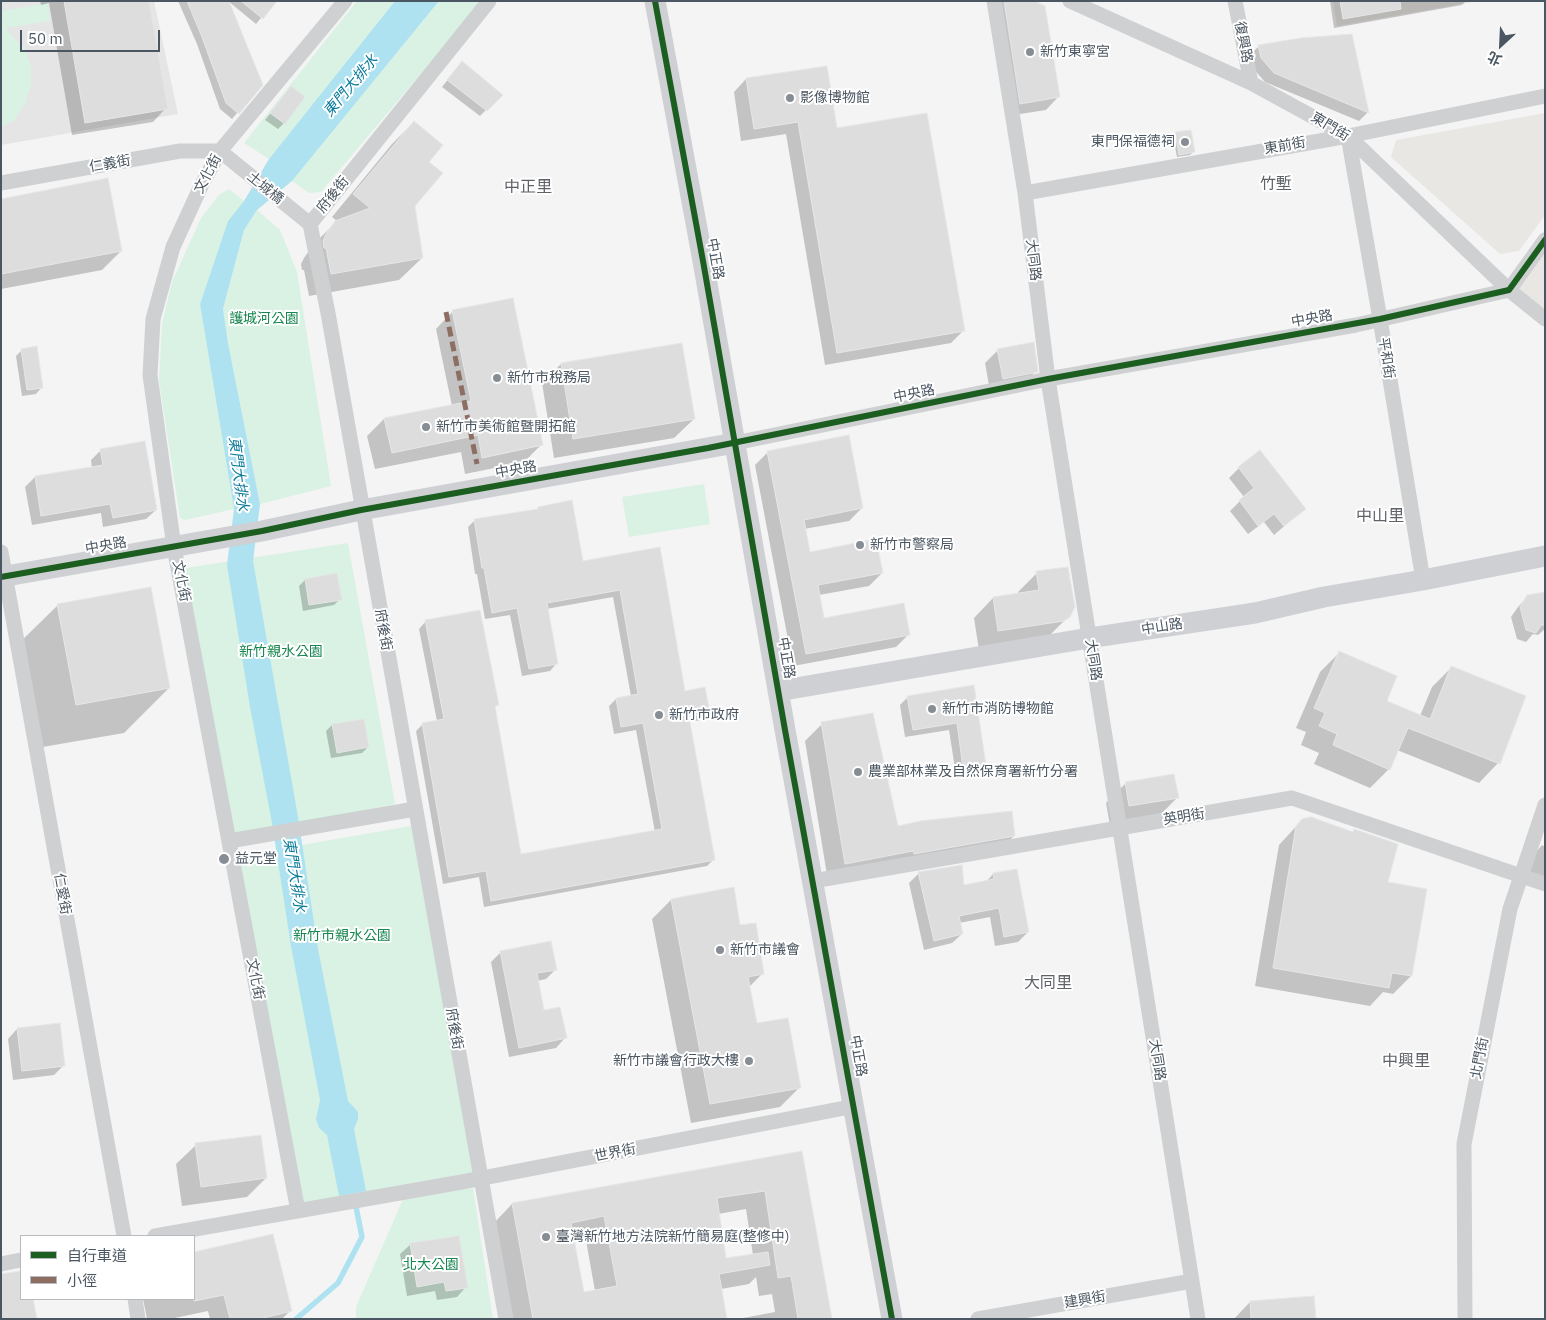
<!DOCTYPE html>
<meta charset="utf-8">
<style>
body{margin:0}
#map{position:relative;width:1546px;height:1320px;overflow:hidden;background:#f4f4f4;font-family:"IBM Plex Sans","Noto Sans TC",sans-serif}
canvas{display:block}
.frame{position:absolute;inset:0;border:2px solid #4a5661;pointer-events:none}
.legend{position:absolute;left:20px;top:1235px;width:175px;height:65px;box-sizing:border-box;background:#fff;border:1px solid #b7bbc0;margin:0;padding:6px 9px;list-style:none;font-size:15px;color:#4a5661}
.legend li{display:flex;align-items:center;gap:10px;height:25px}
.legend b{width:25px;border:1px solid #b7bbc0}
.north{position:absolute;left:1476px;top:20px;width:50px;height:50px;-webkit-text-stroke:4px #fff;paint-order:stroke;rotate:205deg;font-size:14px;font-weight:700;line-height:20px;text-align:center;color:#4a5661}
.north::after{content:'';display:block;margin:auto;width:18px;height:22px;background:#4a5661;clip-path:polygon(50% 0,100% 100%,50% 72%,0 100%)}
.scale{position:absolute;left:20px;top:30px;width:140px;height:22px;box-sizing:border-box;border:2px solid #4a5661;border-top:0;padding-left:6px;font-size:15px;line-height:18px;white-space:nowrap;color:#4a5661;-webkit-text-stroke:4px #fff;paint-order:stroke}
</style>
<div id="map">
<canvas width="1546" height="1320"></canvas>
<div class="frame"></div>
<ul class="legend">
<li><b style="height:6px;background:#1b5e20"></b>自行車道</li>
<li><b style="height:6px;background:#8d6e63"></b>小徑</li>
</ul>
<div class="north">北</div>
<div class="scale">50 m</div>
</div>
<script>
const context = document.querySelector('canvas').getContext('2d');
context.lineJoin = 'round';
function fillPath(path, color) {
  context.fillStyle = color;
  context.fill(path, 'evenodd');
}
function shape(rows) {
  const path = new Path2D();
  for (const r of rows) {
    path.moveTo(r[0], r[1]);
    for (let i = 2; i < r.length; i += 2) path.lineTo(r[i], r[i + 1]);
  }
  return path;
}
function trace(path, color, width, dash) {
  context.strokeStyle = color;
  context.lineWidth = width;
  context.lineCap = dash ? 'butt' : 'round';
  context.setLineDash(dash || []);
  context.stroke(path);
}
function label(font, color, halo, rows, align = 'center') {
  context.font = font + ' "IBM Plex Sans","Noto Sans TC",sans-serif';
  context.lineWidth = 4;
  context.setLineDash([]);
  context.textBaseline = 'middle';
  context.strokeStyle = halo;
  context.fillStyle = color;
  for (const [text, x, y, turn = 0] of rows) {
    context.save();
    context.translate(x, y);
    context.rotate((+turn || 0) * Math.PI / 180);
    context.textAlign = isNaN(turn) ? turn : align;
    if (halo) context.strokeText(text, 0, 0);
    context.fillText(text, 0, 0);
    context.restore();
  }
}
fillPath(shape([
 [1333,1,1478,1,1337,26],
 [1545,113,1545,215,1519,251,1500,254,1391,157,1396,140],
 [1545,246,1545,315,1515,290]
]), '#e8e7e3');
fillPath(shape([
 [1,1,154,1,178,114,1,145]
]), '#e6e5e6');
fillPath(shape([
 [357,1,395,1,269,159,244,143],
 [439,1,482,1,321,192,309,193,292,181],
 [48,3,50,21,5,28,25,49,31,66,31,85,25,104,14,121,1,127,1,11],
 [229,189,244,201,228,221,200,304,234,509,185,520,180,518,159,381,162,324,172,282,201,218,219,195],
 [257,210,280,230,297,272,331,486,260,504,228,343,223,309,244,230],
 [704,484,710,524,629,537,622,497],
 [348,543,395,804,229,838,179,569],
 [417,825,481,1179,298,1211,232,857],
 [473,1188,493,1319,356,1319,356,1307,403,1199]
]), '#d9f2e3');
fillPath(shape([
 [395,1,439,1,292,181,257,210,244,230,223,309,228,343,260,504,253,561,298,817,318,949,348,1101,358,1112,358,1119,354,1129,366,1191,339,1196,327,1135,319,1128,316,1119,320,1100,291,946,272,823,250,707,227,565,234,509,200,304,228,221,244,201,269,159]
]), '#aee2f0');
fillPath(shape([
 [40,1,148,1,166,108,153,122,72,135,49,3,41,5],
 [178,1,275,1,256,24,228,1,261,85,232,119,220,109,197,44],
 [995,1,1032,1,1059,96,1046,110,1007,116],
 [1330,1,1466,1,1462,5,1334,28],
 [1259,46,1368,112,1359,121,1265,82,1252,67,1250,55],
 [456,69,501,95,480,116,442,87],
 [746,79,836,129,963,331,951,343,825,365,786,134,741,141,734,92],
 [291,88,284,123,278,129,265,120],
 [414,122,427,162,414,206,422,258,399,280,309,296,304,270,302,270,301,264,304,258,313,245,337,221,332,217,392,144],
 [1176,133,1193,152,1190,155,1177,157,1173,136],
 [1,200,121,251,102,270,1,289],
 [453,311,541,445,524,462,465,474,461,452,375,469,367,436,384,419,452,406,436,329],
 [22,350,42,387,36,394,22,396,16,356],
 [998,350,1036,371,1023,384,990,391,985,363],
 [561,364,694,419,674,438,554,458,542,383],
 [101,450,156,510,146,519,103,527,101,513,32,525,25,487,35,477,92,468,91,460],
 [768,452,862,508,849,521,804,529,809,553,882,573,869,586,819,595,823,619,909,634,896,647,793,666,755,465],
 [1239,468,1304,509,1274,535,1264,522,1248,534,1230,511,1244,497,1229,478],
 [538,508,582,562,659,549,684,692,708,713,701,720,689,722,714,859,707,866,484,907,479,877,443,884,416,731,423,724,437,721,419,629,426,621,497,705,494,708,520,855,655,832,636,730,614,734,609,706,616,699,631,696,613,597,546,609,557,663,550,671,522,676,510,615,485,619,477,574,475,574,468,527,475,520,535,511],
 [1037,573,1069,616,1049,636,979,650,974,618,993,598,1018,595,1018,592],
 [305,580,340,599,334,605,303,611,299,586],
 [1545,593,1545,629,1538,635,1533,634,1526,642,1517,639,1511,617,1518,607,1528,596],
 [58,605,169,688,124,733,31,749,13,649],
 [1339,653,1385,701,1420,716,1432,687,1451,668,1525,697,1498,763,1479,783,1397,750,1389,769,1370,788,1314,764,1319,753,1301,745,1306,732,1296,728,1320,672],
 [973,687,984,764,976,772,956,775,949,730,905,737,900,705,908,697],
 [822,724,897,827,1014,836,996,853,828,881,805,741],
 [332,725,368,747,362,753,331,758,326,731],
 [1125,784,1177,798,1158,817,1110,825,1106,803],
 [1302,820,1352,833,1354,830,1386,883,1411,976,1393,994,1383,992,1370,1006,1255,986,1279,845],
 [1542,845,1545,847,1545,883,1528,876,1536,852],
 [918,874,963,886,986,882,993,874,1028,932,1018,942,995,946,990,917,959,923,962,934,952,943,924,950,909,883],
 [671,900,739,927,763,973,749,987,756,1025,799,1088,780,1107,691,1123,652,919],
 [550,943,556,969,546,979,537,981,543,1011,565,1038,556,1048,509,1057,491,962,500,953],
 [17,1029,64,1065,54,1075,13,1080,8,1039],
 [196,1145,266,1178,247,1197,182,1206,176,1164],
 [801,1152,831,1319,738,1319,775,1312,772,1294,759,1296,756,1277,749,1284,721,1289,726,1319,510,1319,493,1224,512,1204],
 [746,1209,753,1255,725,1259,718,1214],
 [585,1235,595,1291,583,1293,572,1237],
 [272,1235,290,1311,282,1319,210,1319,208,1311,170,1319,147,1319,143,1299,194,1299,194,1254],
 [458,1237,466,1287,457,1297,437,1300,435,1291,407,1296,400,1254,410,1245],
 [1250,1302,1315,1319,1234,1319]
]), '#0003');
trace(shape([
 [296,1319,338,1283,362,1237,355,1202]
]), '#aee2f0', 5.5);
const building = shape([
 [64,1,149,1,168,109,85,123,64,1],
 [187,1,229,1,263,85,239,114,226,103,202,37,187,1],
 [241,1,277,1,263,19,241,1],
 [1004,1,1035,1,1045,6,1060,97,1020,104,1004,1],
 [1340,1,1400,1,1401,9,1343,19,1340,1],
 [1352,34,1369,113,1274,73,1261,58,1258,45,1301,38,1352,34],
 [462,61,503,95,487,111,447,80,462,61],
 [827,66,837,128,927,113,965,331,837,353,798,122,754,129,746,78,827,66],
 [291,86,305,97,285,124,270,113,291,86],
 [414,121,443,145,429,162,443,173,415,206,423,258,331,274,326,248,324,248,323,241,326,234,335,221,370,208,353,194,414,121],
 [1191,130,1195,152,1179,155,1175,132,1191,130],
 [108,178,122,251,1,274,1,199,108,178],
 [513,298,543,445,482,458,478,435,392,453,384,418,471,401,452,310,513,298],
 [1034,342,1038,372,1003,379,997,349,1034,342],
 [682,343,695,419,573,439,561,363,682,343],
 [37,346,43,388,27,390,21,349,37,346],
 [849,435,863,508,804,520,810,552,876,539,883,573,818,585,824,618,904,603,910,635,806,654,767,451,849,435],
 [145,441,157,510,113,518,110,504,41,516,35,476,103,465,100,449,145,441],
 [1260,450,1306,509,1284,526,1274,514,1258,526,1239,500,1254,488,1238,467,1260,450],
 [572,500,583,561,660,547,685,691,705,687,710,713,689,717,715,860,491,901,486,871,449,877,422,723,444,719,425,620,480,610,499,705,495,706,521,854,662,829,643,723,621,727,616,698,638,694,620,590,547,603,558,664,529,669,517,608,492,613,484,568,482,568,474,519,538,509,538,507,572,500],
 [1068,567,1075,607,1070,617,1064,621,998,631,993,597,1039,590,1036,571,1068,567],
 [337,573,342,600,309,605,305,579,337,573],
 [151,587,170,688,76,705,57,604,151,587],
 [1545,592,1545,625,1541,625,1536,633,1526,630,1520,607,1527,595,1545,592],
 [1339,651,1397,676,1387,701,1430,719,1451,666,1526,696,1500,764,1408,728,1390,770,1333,745,1337,734,1319,726,1325,713,1314,708,1339,651],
 [974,685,986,765,963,768,957,723,913,730,907,696,974,685],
 [873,713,898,826,920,821,1012,811,1015,836,914,854,913,851,845,864,821,722,873,713],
 [364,719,369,747,337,753,332,724,364,719],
 [1174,774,1179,798,1129,806,1125,782,1174,774],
 [1311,817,1353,832,1354,829,1398,844,1388,882,1427,889,1412,976,1392,973,1389,988,1273,968,1296,826,1302,819,1311,817],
 [962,865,964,885,994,879,993,873,1017,869,1029,932,1004,937,999,908,959,916,963,934,934,941,918,872,962,865],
 [734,887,740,925,756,923,764,974,748,977,757,1023,788,1018,801,1088,710,1104,671,899,734,887],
 [551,941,557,970,537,973,544,1010,560,1007,567,1038,519,1048,500,951,551,941],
 [60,1023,65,1066,22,1071,17,1028,60,1023],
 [261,1135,267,1178,201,1187,195,1143,261,1135],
 [802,1151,832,1319,798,1319,791,1276,778,1278,765,1191,717,1198,726,1258,768,1252,770,1265,719,1274,727,1319,533,1319,512,1203,802,1151],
 [604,1216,617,1286,584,1292,571,1223,604,1216],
 [273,1234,292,1311,259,1319,230,1319,224,1295,194,1301,194,1252,273,1234],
 [459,1236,468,1288,446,1291,444,1282,417,1287,410,1243,459,1236],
 [21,1271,21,1299,33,1299,37,1319,1,1319,1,1274,21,1271],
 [1314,1296,1316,1319,1251,1319,1250,1301,1314,1296]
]);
fillPath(building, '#ddddde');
trace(building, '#e5e6e7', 1);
trace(shape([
 [489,1,310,224,328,313,506,1319],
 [994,1,1025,193,1048,379,1198,1319],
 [1070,1,1251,83,1348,136,1509,290,1545,319],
 [1235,1,1251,83],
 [1348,136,1380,319,1423,580],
 [1,183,180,151,220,151,310,224],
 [1025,193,1348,136,1545,96],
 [735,443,1048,379,1356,325,1509,290,1545,240],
 [1,552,124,1236],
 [229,841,415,809],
 [813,881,1292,798,1545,884],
 [298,1211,174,547,150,375,153,319,173,247,201,186,220,151,345,1],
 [155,1236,462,1182,855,1106],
 [1,1264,21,1260],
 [135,1299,138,1319],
 [978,1319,1192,1281],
 [1465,1319,1464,1144,1510,909,1545,805]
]), '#ced0d2', 15);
trace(shape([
 [655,1,703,261,785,730,892,1319],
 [1,577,262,531,361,510,735,443],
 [778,691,1089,638,1255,613,1324,597,1423,580,1545,556]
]), '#ced0d4', 21);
trace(shape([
 [446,312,477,464]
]), '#8d6e63', 5, [10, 5]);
trace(shape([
 [655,1,703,261,785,730,892,1319],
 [1,577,262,531,361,510,708,448,1048,379,1380,319,1509,290,1545,240]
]), '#1b5e20', 6);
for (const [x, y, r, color] of [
 [1030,52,5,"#868d94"],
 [790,98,5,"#868d94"],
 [1185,142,5,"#868d94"],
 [497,378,5,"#868d94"],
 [426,427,5,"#868d94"],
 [860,545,5,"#868d94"],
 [932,709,5,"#868d94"],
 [659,715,5,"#868d94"],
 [858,772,5,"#868d94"],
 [224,859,6,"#868d94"],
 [720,950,5,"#868d94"],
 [749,1061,5,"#868d94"],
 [546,1237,5,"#868d94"]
]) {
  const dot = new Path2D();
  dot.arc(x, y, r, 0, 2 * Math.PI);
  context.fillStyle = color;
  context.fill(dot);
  trace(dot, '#fff', 2);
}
label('14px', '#4a5661', '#fff', [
 ["復興路",1243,42,79],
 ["東門街",1330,127,31],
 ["東前街",1285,146,-10],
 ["仁義街",110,164,-10],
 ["文化街",208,174,-62],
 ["土城橋",265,188,39],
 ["府後街",333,195,-51],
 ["中正路",715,259,80],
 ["大同路",1033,260,83],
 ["中央路",1312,319,-10],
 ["平和街",1386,358,81],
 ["中央路",914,394,-11],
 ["中央路",516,470,-10],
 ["中央路",106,546,-10],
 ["文化街",181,581,79],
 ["中山路",1162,627,-9],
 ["府後街",383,630,80],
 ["中正路",786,658,80],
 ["大同路",1093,660,81],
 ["英明街",1184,817,-9],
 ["仁愛街",62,894,80],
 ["文化街",255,979,79],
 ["府後街",454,1029,80],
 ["中正路",858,1056,80],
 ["北門街",1480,1058,-79],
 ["大同路",1157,1060,81],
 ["世界街",615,1153,-11],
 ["建興街",1085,1300,-10]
]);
label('14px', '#4a5661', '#fff', [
 ["新竹東寧宮",1040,52],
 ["影像博物館",800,98],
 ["東門保福德祠",1175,142,"right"],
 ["新竹市稅務局",507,378],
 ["新竹市美術館暨開拓館",436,427],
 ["新竹市警察局",870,545],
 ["新竹市消防博物館",942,709],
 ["新竹市政府",669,715],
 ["農業部林業及自然保育署新竹分署",868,772],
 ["益元堂",235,859],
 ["新竹市議會",730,950],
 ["新竹市議會行政大樓",739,1061,"right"],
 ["臺灣新竹地方法院新竹簡易庭(整修中)",556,1237]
], 'left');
label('14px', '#17864f', '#fff', [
 ["護城河公園",264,319],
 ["新竹親水公園",281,652],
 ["新竹市親水公園",342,936],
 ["北大公園",431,1265]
]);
label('italic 15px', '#0c7c9b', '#fff', [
 ["東門大排水",351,86,-50],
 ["東門大排水",238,474,83],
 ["東門大排水",294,875,81]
]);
label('16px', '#5f6368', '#fff', [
 ["竹塹",1276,184],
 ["中正里",528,187],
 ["中山里",1380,516],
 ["大同里",1048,983],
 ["中興里",1406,1061]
]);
</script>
